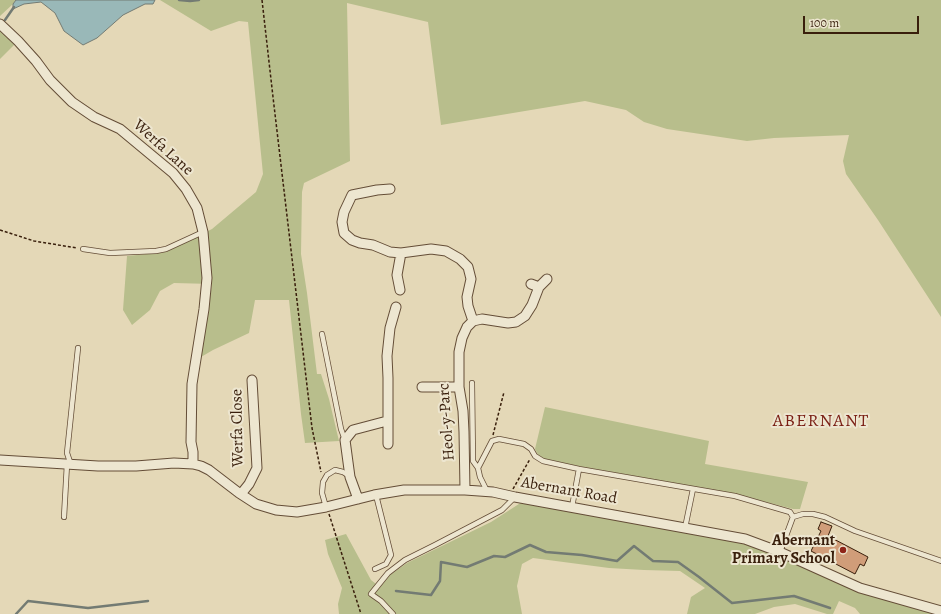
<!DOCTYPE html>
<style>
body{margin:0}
#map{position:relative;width:941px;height:614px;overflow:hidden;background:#e4d8b7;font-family:Alegreya,serif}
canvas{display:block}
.scale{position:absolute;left:803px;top:16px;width:116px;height:18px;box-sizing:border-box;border:2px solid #391f0c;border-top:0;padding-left:5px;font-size:12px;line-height:14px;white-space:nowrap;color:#391f0c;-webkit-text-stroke:3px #ede6d0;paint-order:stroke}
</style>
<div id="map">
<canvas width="941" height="614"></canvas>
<div class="scale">100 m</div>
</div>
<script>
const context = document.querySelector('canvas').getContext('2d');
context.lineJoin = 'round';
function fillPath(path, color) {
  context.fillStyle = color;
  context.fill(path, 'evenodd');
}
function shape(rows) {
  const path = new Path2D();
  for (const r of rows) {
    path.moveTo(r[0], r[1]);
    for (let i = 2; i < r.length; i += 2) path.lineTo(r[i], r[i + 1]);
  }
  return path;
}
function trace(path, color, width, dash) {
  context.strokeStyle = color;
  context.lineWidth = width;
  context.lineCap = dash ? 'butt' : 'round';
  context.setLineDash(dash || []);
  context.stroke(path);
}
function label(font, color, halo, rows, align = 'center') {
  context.font = font + ' Alegreya,serif';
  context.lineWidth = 4;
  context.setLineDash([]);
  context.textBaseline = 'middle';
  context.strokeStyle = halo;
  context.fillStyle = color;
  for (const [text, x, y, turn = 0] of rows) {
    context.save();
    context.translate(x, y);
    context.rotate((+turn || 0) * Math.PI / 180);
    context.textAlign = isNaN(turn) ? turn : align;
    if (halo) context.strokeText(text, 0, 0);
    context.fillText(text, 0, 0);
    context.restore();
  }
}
fillPath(shape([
 [0,0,16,0,13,4,0,16],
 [160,0,941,0,941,317,878,220,846,174,843,161,849,135,774,138,747,141,667,129,644,122,626,110,585,101,441,125,428,22,347,3,350,161,304,183,302,192,301,254,307,293,317,374,321,374,329,399,339,441,305,443,301,414,289,300,255,300,249,333,213,350,201,357,212,284,174,283,160,291,150,310,132,325,123,310,127,256,166,252,212,229,256,192,263,174,248,22,239,21,211,31],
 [0,28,16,43,0,59],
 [545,407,709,441,705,464,808,482,800,509,793,509,735,494,544,460,538,455,535,449],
 [522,502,744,543,763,549,861,593,933,614,860,614,855,608,839,601,833,614,827,614,795,604,774,607,755,614,687,614,691,597,705,588,680,571,644,570,609,568,533,558,522,564,517,586,522,614,339,614,338,604,342,588,328,554,325,540,346,534,371,580,380,587,390,575,407,563,491,522]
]), '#b8be8c');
const water = shape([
 [16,0,155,0,153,4,145,4,123,15,97,38,83,45,64,31,55,13,41,2,24,4,13,9,13,4,16,0]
]);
fillPath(water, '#99b8b8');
trace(water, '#737b73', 1);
trace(shape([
 [179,0,190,1,199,0],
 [5,20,14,7],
 [396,591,431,595,440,581,441,562,467,567,494,556,505,557,530,545,546,552,582,555,617,561,634,546,653,561,678,562,699,577,732,603,794,596,830,608],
 [16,614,28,601,88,608,148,601]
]), '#737b73', 2.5);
const building = shape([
 [821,522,832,526,828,536,868,557,864,566,860,564,855,574,811,551,821,531,818,529,821,522]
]);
fillPath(building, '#d09d79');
trace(building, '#391f0c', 1);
const service = shape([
 [83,249,110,253,156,251,166,249,203,232],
 [322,334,341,429,345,440],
 [472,383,473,461,478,468],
 [71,465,67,453,78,348],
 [487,491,480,477,478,468,492,441,499,439,524,444,531,449,535,456,543,461,579,469,735,496,790,512,793,517,780,552],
 [326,507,322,493,323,482,327,475,335,470,343,472,349,476],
 [572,507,579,469],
 [64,517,67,464],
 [793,517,803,514,813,514,825,517,855,531,941,561],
 [685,528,693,489],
 [375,569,386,564,391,555,376,495],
 [393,614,381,601,371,594,388,573,405,560,435,545,502,510,515,497]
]);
const minor = shape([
 [0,24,18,41,36,61,50,80,72,102,94,117,120,129,173,173,186,189,197,208,203,232,207,278,204,309,192,384,191,442,193,452,193,464],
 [390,189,377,190,352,195,344,212,342,222,344,233,352,240,360,243,373,245,390,252,401,253,431,249,446,251,460,259,468,267,471,279,467,297,468,306,473,321],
 [531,284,539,287,547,279],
 [400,290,397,275,401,253],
 [422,387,459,387],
 [388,444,388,378,387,356,390,328,396,307],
 [0,460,98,466,136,466,174,463,193,464,201,466,209,470,239,493,256,504,276,510,297,512,326,507,374,495,404,490,465,490,493,492,515,497,745,539,780,552,860,588,941,611],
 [465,490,464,432,463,411,459,387,459,352,462,338,467,327,473,321,482,319,508,323,516,322,525,316,532,305,539,287],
 [241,494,249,484,257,468,252,380],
 [358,499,350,477,345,440,353,430,387,421]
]);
trace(service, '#644d37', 6);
trace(minor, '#644d37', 11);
trace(shape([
 [262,0,273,97,312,428,321,472],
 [0,230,34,241,77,248],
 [493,435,504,392],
 [513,489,530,459],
 [329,514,361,614]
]), '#391f0c', 1.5, [3, 2]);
trace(service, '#ede6d0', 4.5);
trace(minor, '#ede6d0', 9);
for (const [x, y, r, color] of [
 [843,550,4,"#8f2418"]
]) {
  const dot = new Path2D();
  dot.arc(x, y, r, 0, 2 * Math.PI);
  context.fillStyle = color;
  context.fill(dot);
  trace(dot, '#ede6d0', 1.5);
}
label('16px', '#391f0c', '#ede6d0', [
 ["Werfa Lane",163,148,42],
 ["Heol-y-Parc",447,422,-94],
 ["Werfa Close",238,428,-91],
 ["Abernant Road",569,491,10]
]);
label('bold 16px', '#391f0c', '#ede6d0', [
 ["Abernant",835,541],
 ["Primary School",835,559]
], 'right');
context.letterSpacing = '1px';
label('18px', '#7a1f14', '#ede6d0', [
 ["ABERNANT",821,422]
]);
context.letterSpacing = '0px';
</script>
